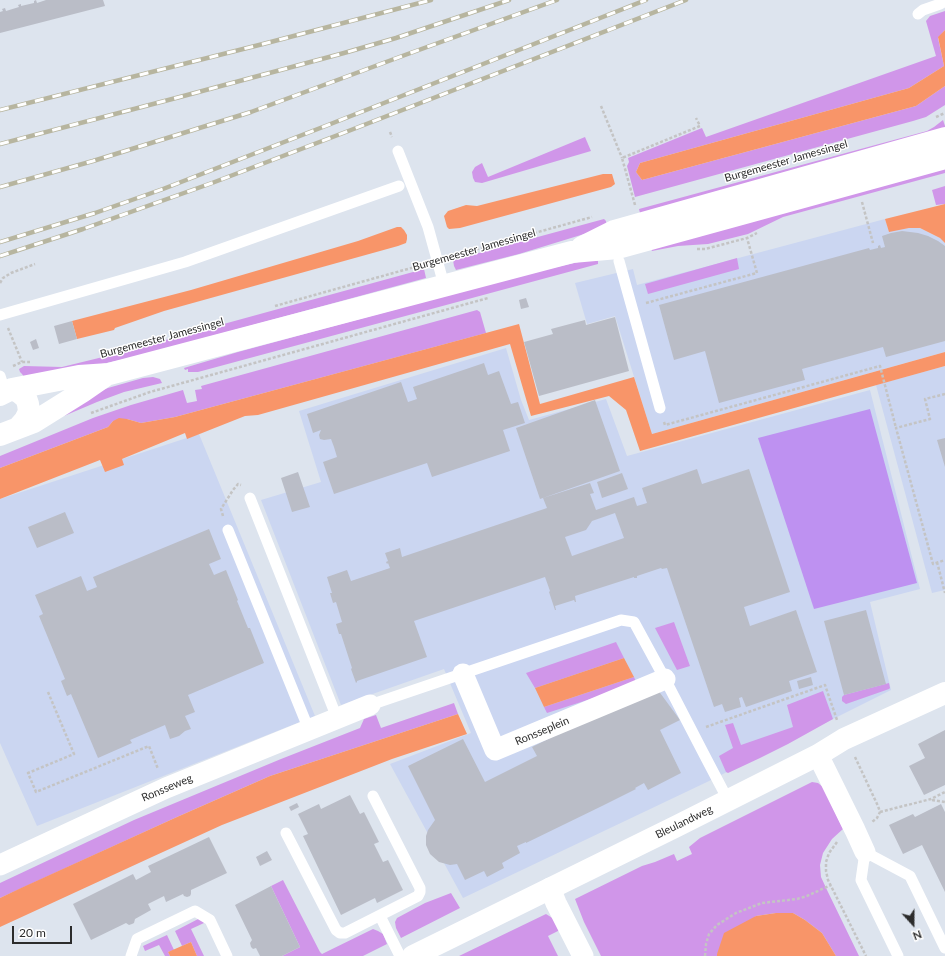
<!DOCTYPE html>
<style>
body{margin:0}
#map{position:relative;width:945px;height:956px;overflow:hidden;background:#dde4ee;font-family:Lato,sans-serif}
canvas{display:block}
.north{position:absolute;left:893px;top:904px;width:40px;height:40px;-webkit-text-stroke:3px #fff;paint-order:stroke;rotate:159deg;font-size:11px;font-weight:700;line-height:16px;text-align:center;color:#2c2c2c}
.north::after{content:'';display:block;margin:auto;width:14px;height:18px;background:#2c2c2c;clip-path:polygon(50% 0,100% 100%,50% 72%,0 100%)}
.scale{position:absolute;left:12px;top:926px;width:60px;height:18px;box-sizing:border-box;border:2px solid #2c2c2c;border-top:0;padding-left:5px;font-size:12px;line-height:14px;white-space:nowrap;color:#2c2c2c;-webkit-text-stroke:3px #fff;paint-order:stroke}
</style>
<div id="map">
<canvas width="945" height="956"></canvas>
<div class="north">N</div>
<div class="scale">20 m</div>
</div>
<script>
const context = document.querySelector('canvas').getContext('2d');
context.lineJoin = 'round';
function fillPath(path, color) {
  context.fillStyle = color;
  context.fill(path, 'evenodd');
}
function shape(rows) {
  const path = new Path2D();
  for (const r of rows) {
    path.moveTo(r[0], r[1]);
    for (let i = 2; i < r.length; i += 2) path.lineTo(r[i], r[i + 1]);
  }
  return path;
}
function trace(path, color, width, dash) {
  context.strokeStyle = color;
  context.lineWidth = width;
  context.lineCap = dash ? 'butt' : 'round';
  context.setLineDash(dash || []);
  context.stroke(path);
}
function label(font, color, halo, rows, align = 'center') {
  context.font = font + ' Lato,sans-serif';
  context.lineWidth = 3;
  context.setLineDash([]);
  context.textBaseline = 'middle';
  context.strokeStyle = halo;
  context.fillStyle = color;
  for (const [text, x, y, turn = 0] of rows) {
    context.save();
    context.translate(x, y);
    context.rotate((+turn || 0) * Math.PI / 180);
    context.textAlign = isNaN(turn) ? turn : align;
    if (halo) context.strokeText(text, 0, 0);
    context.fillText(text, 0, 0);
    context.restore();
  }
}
fillPath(shape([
 [885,219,889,231,909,228,920,228,940,238,945,243,945,352,652,434,615,316,587,324,575,283,633,269,637,285],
 [506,348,521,400,529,420,606,399,627,456,870,390,920,589,870,602,891,690,707,782,463,898,390,764,471,733,444,669,341,705,261,500,321,482,299,411],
 [945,366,945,590,932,593,876,385],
 [199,434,315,716,37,826,0,743,0,499]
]), '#cbd6f1');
fillPath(shape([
 [945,11,945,30,938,38,944,66,909,88,640,163,636,172,642,180,916,106,945,86,945,105,926,117,913,121,635,197,627,166,629,162,628,158,702,128,706,137,936,56,926,21,930,16],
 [943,120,945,126,945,132,641,217,639,209,927,131,934,127],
 [585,137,591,151,482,183,475,182,473,178,472,172,475,167,482,163,488,177],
 [945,164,945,173,783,217,748,234,708,244,678,246,652,251,649,244],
 [945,186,945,204,936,205,932,190],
 [604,219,606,221,607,227,519,254,456,270,454,266,453,260],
 [737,258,739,269,648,294,645,284],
 [592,259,598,261,598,264,198,372,188,372,188,369,185,370,184,368,238,352,530,273],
 [424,269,426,278,135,357,26,380,22,374,20,372,19,369,24,366,62,367,107,356],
 [477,310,480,312,486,333,175,417,141,423,127,419,113,421,108,427,0,468,0,456,93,418,131,405,183,390,187,403,197,401,195,390,202,389,201,386],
 [153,377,160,379,162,383,124,392,97,402,64,416,94,393,108,388,143,378],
 [674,622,690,666,677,670,655,628],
 [616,642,624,658,535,688,526,673],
 [634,677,637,684,547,713,544,707],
 [889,683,890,688,889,689,849,703,846,704,842,701,842,697,844,695],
 [823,691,833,719,788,744,760,758,728,773,726,772,719,756,733,748,725,725,733,723,741,745,793,727,787,705],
 [454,703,458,714,270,776,177,817,0,898,0,883,134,820,281,759,360,728,364,719,376,715,381,728],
 [812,782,818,783,823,787,843,829,832,839,823,853,820,865,821,877,827,890,859,956,836,956,822,933,805,920,793,913,776,913,756,916,717,954,717,956,601,956,584,922,575,899,642,866,655,862,674,854,677,861,692,854,689,847,700,838],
 [283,880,320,952,322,954,373,929,378,931,383,934,387,944,363,956,282,956,300,947,271,886],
 [451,893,460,908,401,938,396,928,395,922,397,918,425,903],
 [546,914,554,919,560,930,548,936,558,956,459,956],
 [202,917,204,923,191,929,204,956,197,956,191,942,182,946,175,931],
 [167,935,174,950,168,952,170,956,165,956,159,945,145,951,143,946]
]), '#d096e9');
fillPath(shape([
 [870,409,917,583,814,609,758,438]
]), '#be91f1');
fillPath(shape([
 [945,30,945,86,916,106,642,180,636,172,640,163,909,88,944,66,938,37],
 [603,174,612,174,615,184,611,187,460,228,449,229,447,227,444,216,448,211,466,205,477,206],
 [945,204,945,243,940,238,920,228,909,228,889,232,885,219],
 [397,227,401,227,404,230,407,235,407,239,406,243,398,246,164,311,115,328,114,330,77,339,72,321,191,290,358,241],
 [519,324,540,404,634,377,652,434,945,352,945,366,640,451,626,410,609,396,531,416,510,344,258,415,245,416,187,439,185,433,122,459,124,465,105,472,100,460,0,499,0,468,108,427,113,421,119,418,127,419,141,423,175,417],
 [624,658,634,677,544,707,535,688],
 [458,714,467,734,392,759,222,825,152,857,0,927,0,898,21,888,177,817,270,776],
 [776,913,793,913,805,920,822,933,836,956,717,956,717,954,724,933,756,916],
 [191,942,197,956,170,956,168,952]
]), '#f89569');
fillPath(shape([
 [36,0,37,3,46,0,103,0,105,6,0,33,0,12,3,11,2,9,5,8,6,11,19,7,18,5,21,4,21,6,34,3,34,1],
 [902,231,918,233,928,236,938,241,945,246,945,341,886,357,883,347,802,369,805,380,719,403,705,351,674,360,659,305,869,248,870,250,878,248,878,246,880,245,881,248,885,247,882,236,891,233],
 [526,298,529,307,521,309,519,300],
 [615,317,629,371,539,396,524,342,553,334,551,329,585,320,586,325],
 [72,321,77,339,59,344,54,326],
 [36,339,39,348,33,350,30,342],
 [484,363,488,375,499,371,511,404,518,402,525,423,503,430,510,451,432,477,427,463,334,494,323,462,337,457,334,447,331,439,324,440,320,439,319,435,321,430,313,433,307,414,401,382,408,402,417,399,413,387],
 [595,400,620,471,540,499,516,428],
 [945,438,945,467,937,440],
 [697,469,702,484,749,469,790,592,744,607,750,626,796,610,817,672,789,681,792,691,746,707,742,697,739,698,741,707,725,712,722,704,714,707,667,568,662,569,661,568,637,576,637,578,634,578,634,577,575,596,576,602,575,602,574,600,555,606,556,610,555,610,549,592,550,591,545,577,414,621,427,657,357,681,357,682,356,683,351,669,352,668,341,634,339,634,336,624,342,622,336,602,333,603,330,593,332,593,327,577,347,570,351,581,390,568,388,563,387,564,386,562,388,561,385,553,400,548,402,557,547,508,543,498,590,483,594,493,590,494,596,510,634,497,637,506,647,503,642,488],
 [615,513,624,538,572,556,565,537,586,530,592,521],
 [298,472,310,507,292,512,281,478],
 [622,473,628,489,602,498,597,482],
 [65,512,74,533,37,548,28,527],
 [209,529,221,559,209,564,214,575,226,570,238,600,237,601,248,628,250,628,264,663,188,695,195,712,185,716,191,729,185,731,179,736,170,739,165,725,130,740,132,743,98,758,71,694,67,696,61,681,65,679,39,616,43,614,35,595,81,576,87,591,97,587,93,577],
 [866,610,886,684,844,695,824,621],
 [811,677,813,685,799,689,797,681],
 [655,686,680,720,660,730,681,773,648,790,644,783,635,788,636,789,602,806,526,843,526,842,517,846,520,853,502,863,504,868,487,877,484,871,465,880,457,864,450,865,439,862,430,854,426,845,426,836,428,830,435,820,408,766,463,739,485,782,537,756,532,747],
 [945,730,945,785,924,795,909,766,925,758,918,744],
 [350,795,360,814,364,812,379,842,374,844,383,862,388,860,403,890,377,903,375,898,341,915,303,836,308,834,298,814,319,804,321,809],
 [297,803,299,807,291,811,289,807],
 [941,804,945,812,945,892,922,845,903,854,889,825,913,814,915,817],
 [209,837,227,873,191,890,191,894,190,896,187,897,184,896,183,894,166,902,164,896,148,904,151,910,135,919,134,923,132,924,129,925,126,923,91,940,73,904,133,874,136,880,151,872,148,866],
 [267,851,272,860,260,866,256,857],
 [271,886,300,947,282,956,260,956,256,948,253,949,251,947,250,943,252,940,235,905]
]), '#babdc7');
trace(shape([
 [601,106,622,158],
 [936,117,945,113],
 [390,132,392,137],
 [862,202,873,243],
 [635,205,622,158,700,126,696,118],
 [697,249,705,249,747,238,757,233],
 [452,256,592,217],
 [0,283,3,278,11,273,35,264],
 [646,303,757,273,747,238],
 [275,306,422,265],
 [8,328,22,362],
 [13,366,22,362,30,362],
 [945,394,925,399,930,419,896,428,933,564,945,560],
 [91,413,150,392,488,298],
 [664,422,665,425,880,366,896,428],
 [223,516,221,509,233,490,238,484,241,485],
 [937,562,945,593],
 [48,692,74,754,28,773,36,792,149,746,158,769],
 [706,727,825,685,837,720],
 [855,757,878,806,880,812,877,818,872,822],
 [932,800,945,802],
 [880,812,931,799,945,792],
 [837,842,829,853,826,862,826,871,828,880,866,956],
 [705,956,706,944,709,934,717,925,736,913,762,903,797,899,807,896,831,885]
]), '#c4c4c4', 2.5, [3, 2]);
trace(shape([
 [918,14,923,10,940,4,945,1],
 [398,151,428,227,444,285],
 [619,261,660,408],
 [0,315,185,262,399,186],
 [0,376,5,392],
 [250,498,337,718],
 [228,530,309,730],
 [370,705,621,620,634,622,665,679,707,760,728,800],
 [286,833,336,930,340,933,345,933,418,896,420,892,420,888,373,796],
 [380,916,400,956],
 [131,956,137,939,195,911,210,920,227,956],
 [898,956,861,880,865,852,910,876,945,948]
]), '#fff', 11);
trace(shape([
 [463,674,495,750,665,679],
 [818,755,855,830,865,852],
 [0,865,166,788,370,705],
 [550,888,556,903,583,956]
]), '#fff', 21);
trace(shape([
 [582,247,614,231,945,138],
 [12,389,20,393,26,398,28,404,29,412,25,420,18,428],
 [0,395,12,389,79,376,109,374,572,252,618,248,945,158],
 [0,435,34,422,82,392,108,374],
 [413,956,677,826,818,755,844,739,945,693]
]), '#fff', 22);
const rail = shape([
 [0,110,263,44,431,0],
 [0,144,176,98,344,53,396,38,509,0],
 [0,187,93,161,251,112,405,55,557,0],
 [0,242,95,213,163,189,328,125,646,0],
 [0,256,83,229,212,183,351,130,686,0]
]);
trace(rail, '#b7b59f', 4.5);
trace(rail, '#fff', 3, [9]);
label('11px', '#2c2c2c', '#fff', [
 ["Burgemeester Jamessingel",786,161,-16],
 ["Burgemeester Jamessingel",474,250,-16],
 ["Burgemeester Jamessingel",162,338,-15],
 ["Ronsseplein",542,731,-23],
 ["Ronsseweg",167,788,-23],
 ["Bleulandweg",684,822,-26]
]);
</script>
